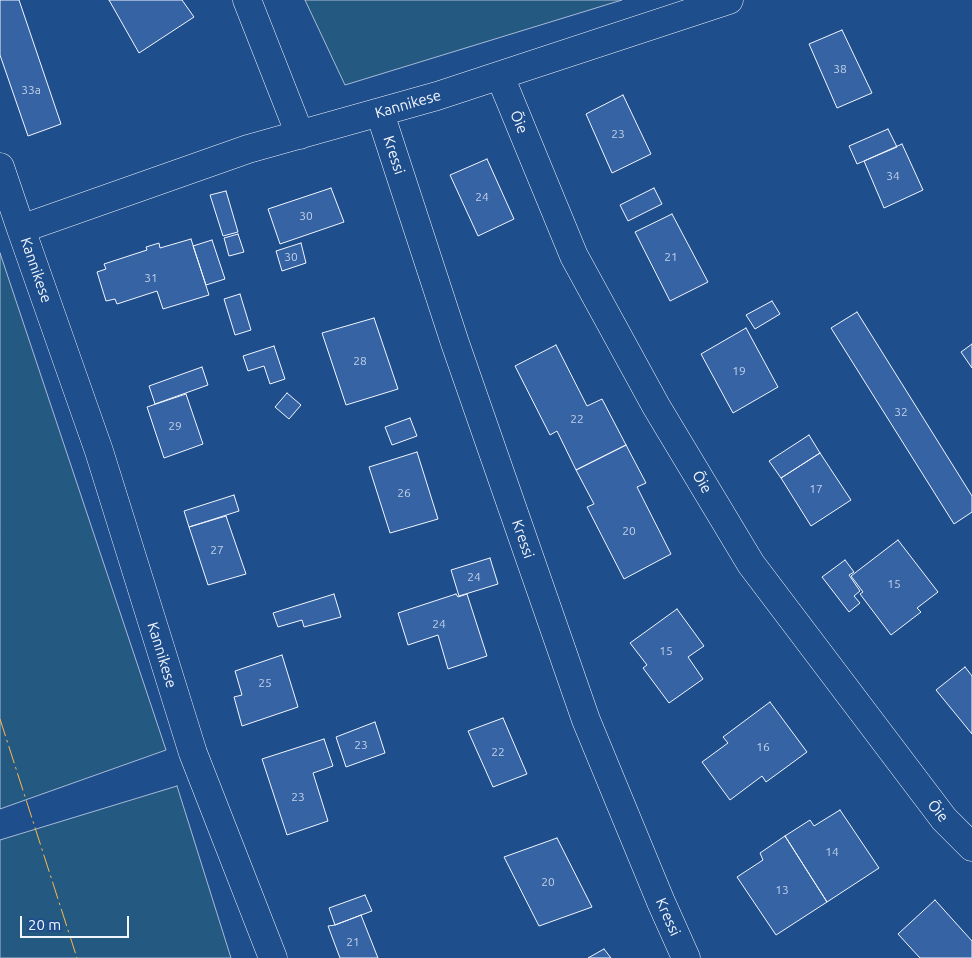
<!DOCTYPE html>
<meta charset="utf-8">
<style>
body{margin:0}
#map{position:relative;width:972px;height:958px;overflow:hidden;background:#1f4e8c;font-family:Ubuntu,sans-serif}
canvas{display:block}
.scale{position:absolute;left:20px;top:916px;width:109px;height:22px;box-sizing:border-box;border:2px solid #f2f6ff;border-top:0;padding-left:6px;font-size:15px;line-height:18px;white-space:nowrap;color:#f2f6ff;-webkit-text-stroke:4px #1f4e8c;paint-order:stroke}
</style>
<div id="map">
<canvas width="972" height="958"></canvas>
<div class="scale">20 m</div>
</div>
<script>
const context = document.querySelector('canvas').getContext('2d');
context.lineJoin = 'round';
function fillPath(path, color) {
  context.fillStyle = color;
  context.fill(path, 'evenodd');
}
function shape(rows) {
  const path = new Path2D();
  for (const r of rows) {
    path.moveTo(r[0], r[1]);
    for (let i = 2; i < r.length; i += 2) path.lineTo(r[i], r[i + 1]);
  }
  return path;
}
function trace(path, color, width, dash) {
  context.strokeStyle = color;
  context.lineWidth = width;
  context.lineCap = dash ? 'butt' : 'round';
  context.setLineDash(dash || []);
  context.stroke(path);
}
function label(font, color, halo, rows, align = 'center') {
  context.font = font + ' Ubuntu,sans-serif';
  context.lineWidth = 4;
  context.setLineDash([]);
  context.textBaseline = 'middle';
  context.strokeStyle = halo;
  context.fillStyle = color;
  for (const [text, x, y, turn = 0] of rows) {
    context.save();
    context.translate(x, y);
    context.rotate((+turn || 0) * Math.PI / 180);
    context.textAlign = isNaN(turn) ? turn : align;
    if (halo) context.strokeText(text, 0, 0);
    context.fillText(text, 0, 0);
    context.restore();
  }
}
const green = shape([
 [305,0,622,0,345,85,305,0],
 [0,253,166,750,0,809,0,253],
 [177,786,231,958,0,958,0,840,177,786]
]);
fillPath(green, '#245a82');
trace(green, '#a8bbd7', 1);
const building = shape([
 [0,0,19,0,61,124,28,136,0,55,0,0],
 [109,0,182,0,194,17,139,53,109,0],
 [842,30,872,93,837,108,809,44,842,30],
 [623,95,651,154,612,173,586,114,623,95],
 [888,129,897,147,857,164,849,146,888,129],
 [902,144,923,190,884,208,864,161,902,144],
 [487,159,514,219,478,236,450,175,487,159],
 [331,188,344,222,280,244,268,209,331,188],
 [654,188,662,204,628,221,620,205,654,188],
 [226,191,238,232,223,236,210,195,226,191],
 [672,214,708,282,670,301,635,232,672,214],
 [238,234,244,252,229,256,224,238,238,234],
 [191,239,209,295,163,309,157,291,117,304,115,299,106,301,97,272,106,269,104,264,147,250,146,247,159,243,160,248,191,239],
 [212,240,225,279,206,285,193,246,212,240],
 [301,243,306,263,282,271,276,251,301,243],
 [240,294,251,330,235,335,224,299,240,294],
 [772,301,780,314,755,329,746,315,772,301],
 [857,312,972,496,972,512,954,524,831,328,857,312],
 [374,318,398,389,346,405,322,333,374,318],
 [746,328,778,387,733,413,701,354,746,328],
 [972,344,972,368,961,352,972,344],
 [556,345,587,406,602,399,626,445,576,470,557,431,550,435,515,366,556,345],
 [274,346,285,379,270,384,264,366,248,371,243,356,274,346],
 [202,367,208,385,155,404,149,386,202,367],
 [287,393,301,405,289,419,275,407,287,393],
 [186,394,203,444,164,458,147,407,186,394],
 [410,418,417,436,392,445,385,427,410,418],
 [809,435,820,453,781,478,769,461,809,435],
 [626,445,646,483,637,487,671,554,624,579,587,507,594,504,576,470,626,445],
 [417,452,438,519,390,533,369,467,417,452],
 [820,453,851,500,811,526,781,478,820,453],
 [234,495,239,511,189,527,184,511,234,495],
 [226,516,246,574,208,585,189,527,226,516],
 [898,540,938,592,917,608,921,612,891,635,860,594,863,592,851,576,898,540],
 [490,558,498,584,459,596,451,570,490,558],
 [845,560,854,572,849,575,860,591,854,596,860,603,849,612,822,577,845,560],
 [334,594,341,617,304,627,302,620,278,627,273,613,334,594],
 [456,594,458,597,467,594,487,656,448,669,438,635,408,645,398,613,456,594],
 [677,609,704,646,688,657,703,679,669,703,643,668,647,665,630,643,677,609],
 [282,655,298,707,242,726,234,697,242,695,235,671,282,655],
 [965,667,972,676,972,734,936,690,965,667],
 [770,702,807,752,766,782,762,776,730,800,702,762,728,743,723,737,770,702],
 [503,718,527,774,493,787,468,731,503,718],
 [375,722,385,753,346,767,336,737,375,722],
 [324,739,333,766,313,773,328,821,287,835,262,759,324,739],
 [840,810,879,868,827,902,785,836,810,820,814,826,840,810],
 [785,836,827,902,776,935,737,877,763,860,760,853,785,836],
 [557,838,592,907,539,926,504,857,557,838],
 [365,895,372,911,335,925,329,908,365,895],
 [935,900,972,941,972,958,920,958,898,934,935,900],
 [361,915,378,958,340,958,328,926,335,925,361,915],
 [604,949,611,958,588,958,604,949]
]);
fillPath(building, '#3563a3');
trace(building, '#f2f6ff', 1);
const minor = shape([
 [247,0,300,135],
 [500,76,574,256,656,406,751,564,944,819,972,847],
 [380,113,455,343,586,720,661,902,686,958],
 [0,167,21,229],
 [273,958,193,753,99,451,21,229,248,149,437,96,729,0]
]);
trace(minor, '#f2f6ff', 29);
trace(minor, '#1f4e8c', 28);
trace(shape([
 [0,719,77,958]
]), '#ffb74d', 1, [18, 4, 2.5, 4]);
label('12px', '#c3d1e8', null, [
 ["38",840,69],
 ["33a",31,90],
 ["23",618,134],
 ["34",893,176],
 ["24",482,197],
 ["30",306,216],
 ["30",291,257],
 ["21",671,257],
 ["31",151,278],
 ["28",360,361],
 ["19",739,371],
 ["32",901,412],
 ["22",577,419],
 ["29",175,426],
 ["17",816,489],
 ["26",404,493],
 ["20",629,531],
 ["27",217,550],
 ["24",474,577],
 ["15",894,584],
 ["24",439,624],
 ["15",666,651],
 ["25",265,683],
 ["23",361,745],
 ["16",763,747],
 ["22",498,752],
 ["23",298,797],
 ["14",832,852],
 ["20",548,882],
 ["13",782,890],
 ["21",353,942]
]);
label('15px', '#f2f6ff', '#1f4e8c', [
 ["Kannikese",408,104,-16],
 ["Õie",519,122,68],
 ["Kressi",394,155,72],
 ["Kannikese",36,270,71],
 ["Õie",702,482,59],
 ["Kressi",523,539,71],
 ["Kannikese",162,655,73],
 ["Õie",938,811,51],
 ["Kressi",668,917,66]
]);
</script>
